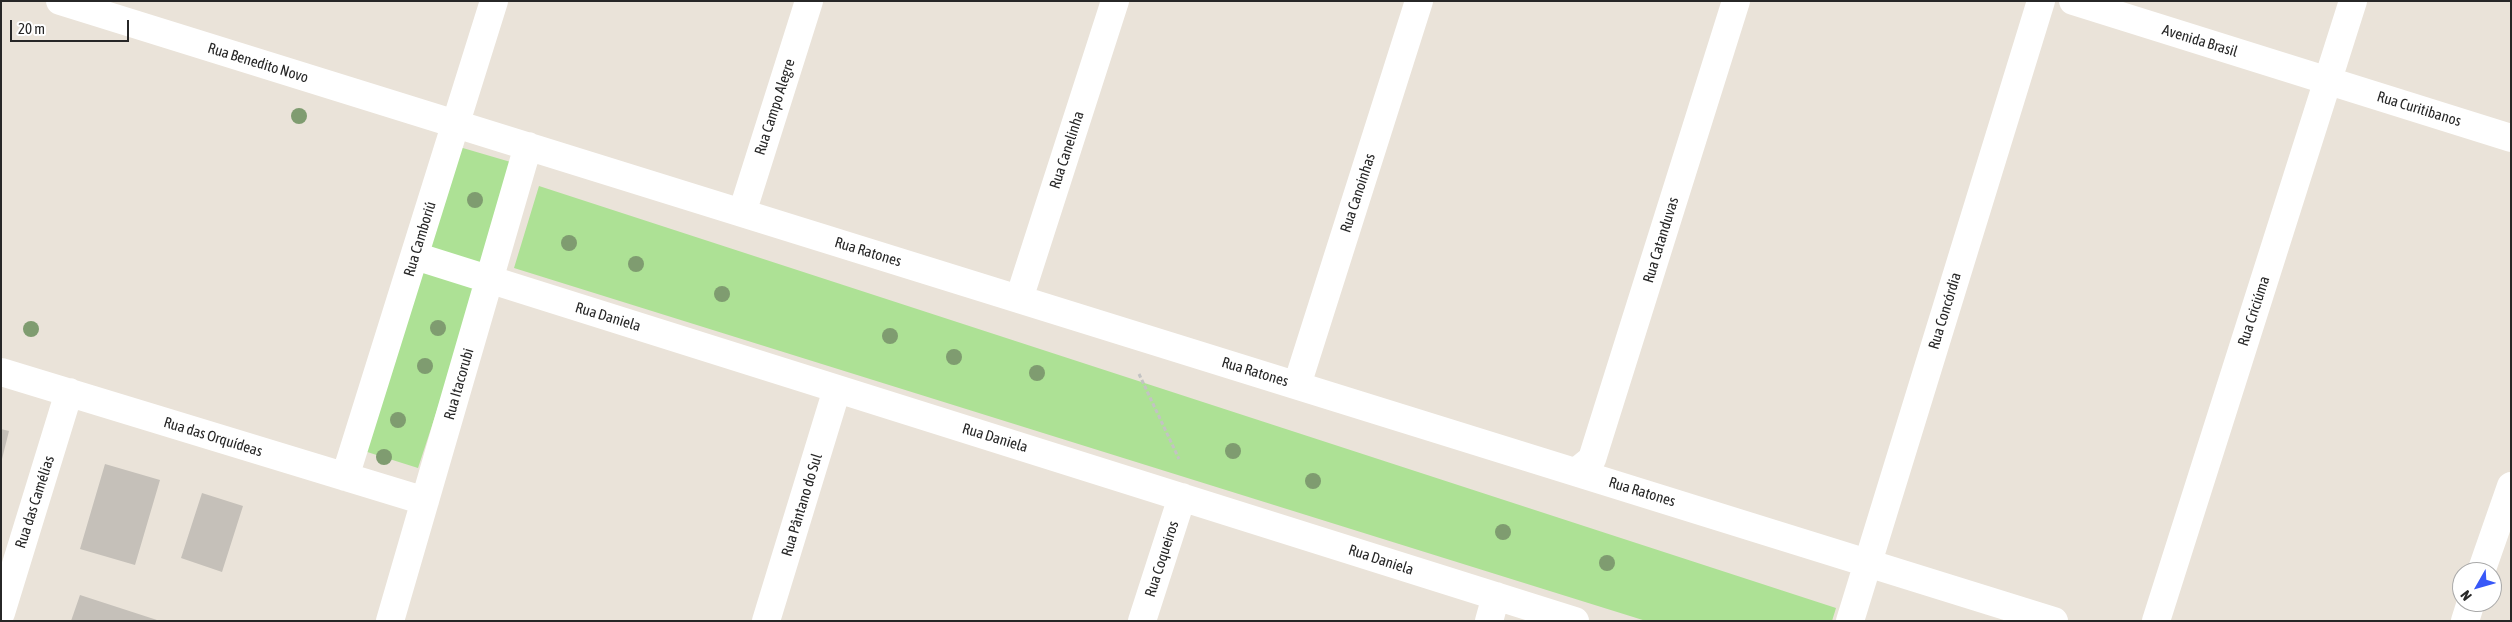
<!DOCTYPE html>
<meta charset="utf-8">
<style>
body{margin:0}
#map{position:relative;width:2512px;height:622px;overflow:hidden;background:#eae3d9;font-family:"Asap Condensed",sans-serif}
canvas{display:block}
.frame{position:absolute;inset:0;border:2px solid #272727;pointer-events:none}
.north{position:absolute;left:2452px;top:562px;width:50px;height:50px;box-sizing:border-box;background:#fff;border:1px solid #a9a9a9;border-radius:50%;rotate:232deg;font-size:14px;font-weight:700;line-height:20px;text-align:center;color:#272727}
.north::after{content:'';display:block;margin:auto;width:18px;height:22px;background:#3858f8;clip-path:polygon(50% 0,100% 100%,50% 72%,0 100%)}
.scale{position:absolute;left:10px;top:20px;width:119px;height:22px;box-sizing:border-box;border:2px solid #272727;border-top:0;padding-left:6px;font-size:15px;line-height:18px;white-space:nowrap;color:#272727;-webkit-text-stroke:4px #fff;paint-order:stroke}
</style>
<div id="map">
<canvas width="2512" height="622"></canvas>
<div class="frame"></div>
<div class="north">N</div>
<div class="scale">20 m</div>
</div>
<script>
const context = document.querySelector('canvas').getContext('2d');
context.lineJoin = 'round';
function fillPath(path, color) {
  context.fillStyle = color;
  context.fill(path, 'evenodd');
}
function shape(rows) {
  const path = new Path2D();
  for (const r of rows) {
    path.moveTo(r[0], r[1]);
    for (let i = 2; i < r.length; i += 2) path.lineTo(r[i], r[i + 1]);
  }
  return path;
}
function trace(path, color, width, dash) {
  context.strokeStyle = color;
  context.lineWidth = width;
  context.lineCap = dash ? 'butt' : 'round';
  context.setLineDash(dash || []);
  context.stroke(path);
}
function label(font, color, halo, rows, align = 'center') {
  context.font = font + ' "Asap Condensed",sans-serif';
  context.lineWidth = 4;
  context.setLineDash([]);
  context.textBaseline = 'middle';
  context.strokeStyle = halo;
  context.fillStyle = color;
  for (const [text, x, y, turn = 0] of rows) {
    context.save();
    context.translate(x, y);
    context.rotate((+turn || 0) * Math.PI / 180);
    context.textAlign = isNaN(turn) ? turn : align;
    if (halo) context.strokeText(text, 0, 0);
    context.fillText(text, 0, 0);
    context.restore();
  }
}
fillPath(shape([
 [456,146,514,163,482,269,424,251],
 [539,186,1836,608,1832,621,1646,621,514,268],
 [419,268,478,286,418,468,364,451]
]), '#ade195');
fillPath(shape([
 [1,429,9,431,2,459,1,459],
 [105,464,160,480,135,565,80,549],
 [202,493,243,506,222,572,181,558],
 [80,595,157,620,157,621,71,621]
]), '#c5c0b9');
trace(shape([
 [1139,374,1179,459]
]), '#c3c3c3', 3, [4, 2.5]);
trace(shape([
 [60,1,2054,621],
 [2073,1,2511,138],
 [742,213,809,1],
 [415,256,1575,621],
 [1019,299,1115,1],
 [1,372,425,501],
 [1297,385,1419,1],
 [1576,472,1592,459,1736,1],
 [345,477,494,1],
 [2481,572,2511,486],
 [1,613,69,392],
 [390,621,528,146],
 [766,621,837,389],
 [1142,621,1182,497],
 [1489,621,1496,596],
 [1850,621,2041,1],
 [2156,621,2353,1],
 [2465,621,2471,602]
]), '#fff', 28);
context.fillStyle = '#7f9c70';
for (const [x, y] of [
 [299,116],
 [475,200],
 [569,243],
 [636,264],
 [722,294],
 [438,328],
 [31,329],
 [890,336],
 [954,357],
 [425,366],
 [1037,373],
 [398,420],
 [1233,451],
 [384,457],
 [1313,481],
 [1503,532],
 [1607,563]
]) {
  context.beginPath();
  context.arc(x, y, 8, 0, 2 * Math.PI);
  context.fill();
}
label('15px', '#272727', '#fff', [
 ["Avenida Brasil",2200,41,17],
 ["Rua Benedito Novo",258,63,17],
 ["Rua Campo Alegre",775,107,-72],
 ["Rua Curitibanos",2419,109,17],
 ["Rua Canelinha",1067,150,-72],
 ["Rua Canoinhas",1358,193,-72],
 ["Rua Camboriú",420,239,-73],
 ["Rua Catanduvas",1661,240,-73],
 ["Rua Ratones",868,252,17],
 ["Rua Concórdia",1945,311,-73],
 ["Rua Criciúma",2254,311,-72],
 ["Rua Daniela",608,317,17],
 ["Rua Ratones",1255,372,17],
 ["Rua Itacorubi",459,384,-74],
 ["Rua das Orquídeas",213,437,17],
 ["Rua Daniela",995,438,17],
 ["Rua Ratones",1642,492,17],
 ["Rua das Camélias",35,502,-72],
 ["Rua Pântano do Sul",802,505,-73],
 ["Rua Coqueiros",1162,559,-72],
 ["Rua Daniela",1381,560,18]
]);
</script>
